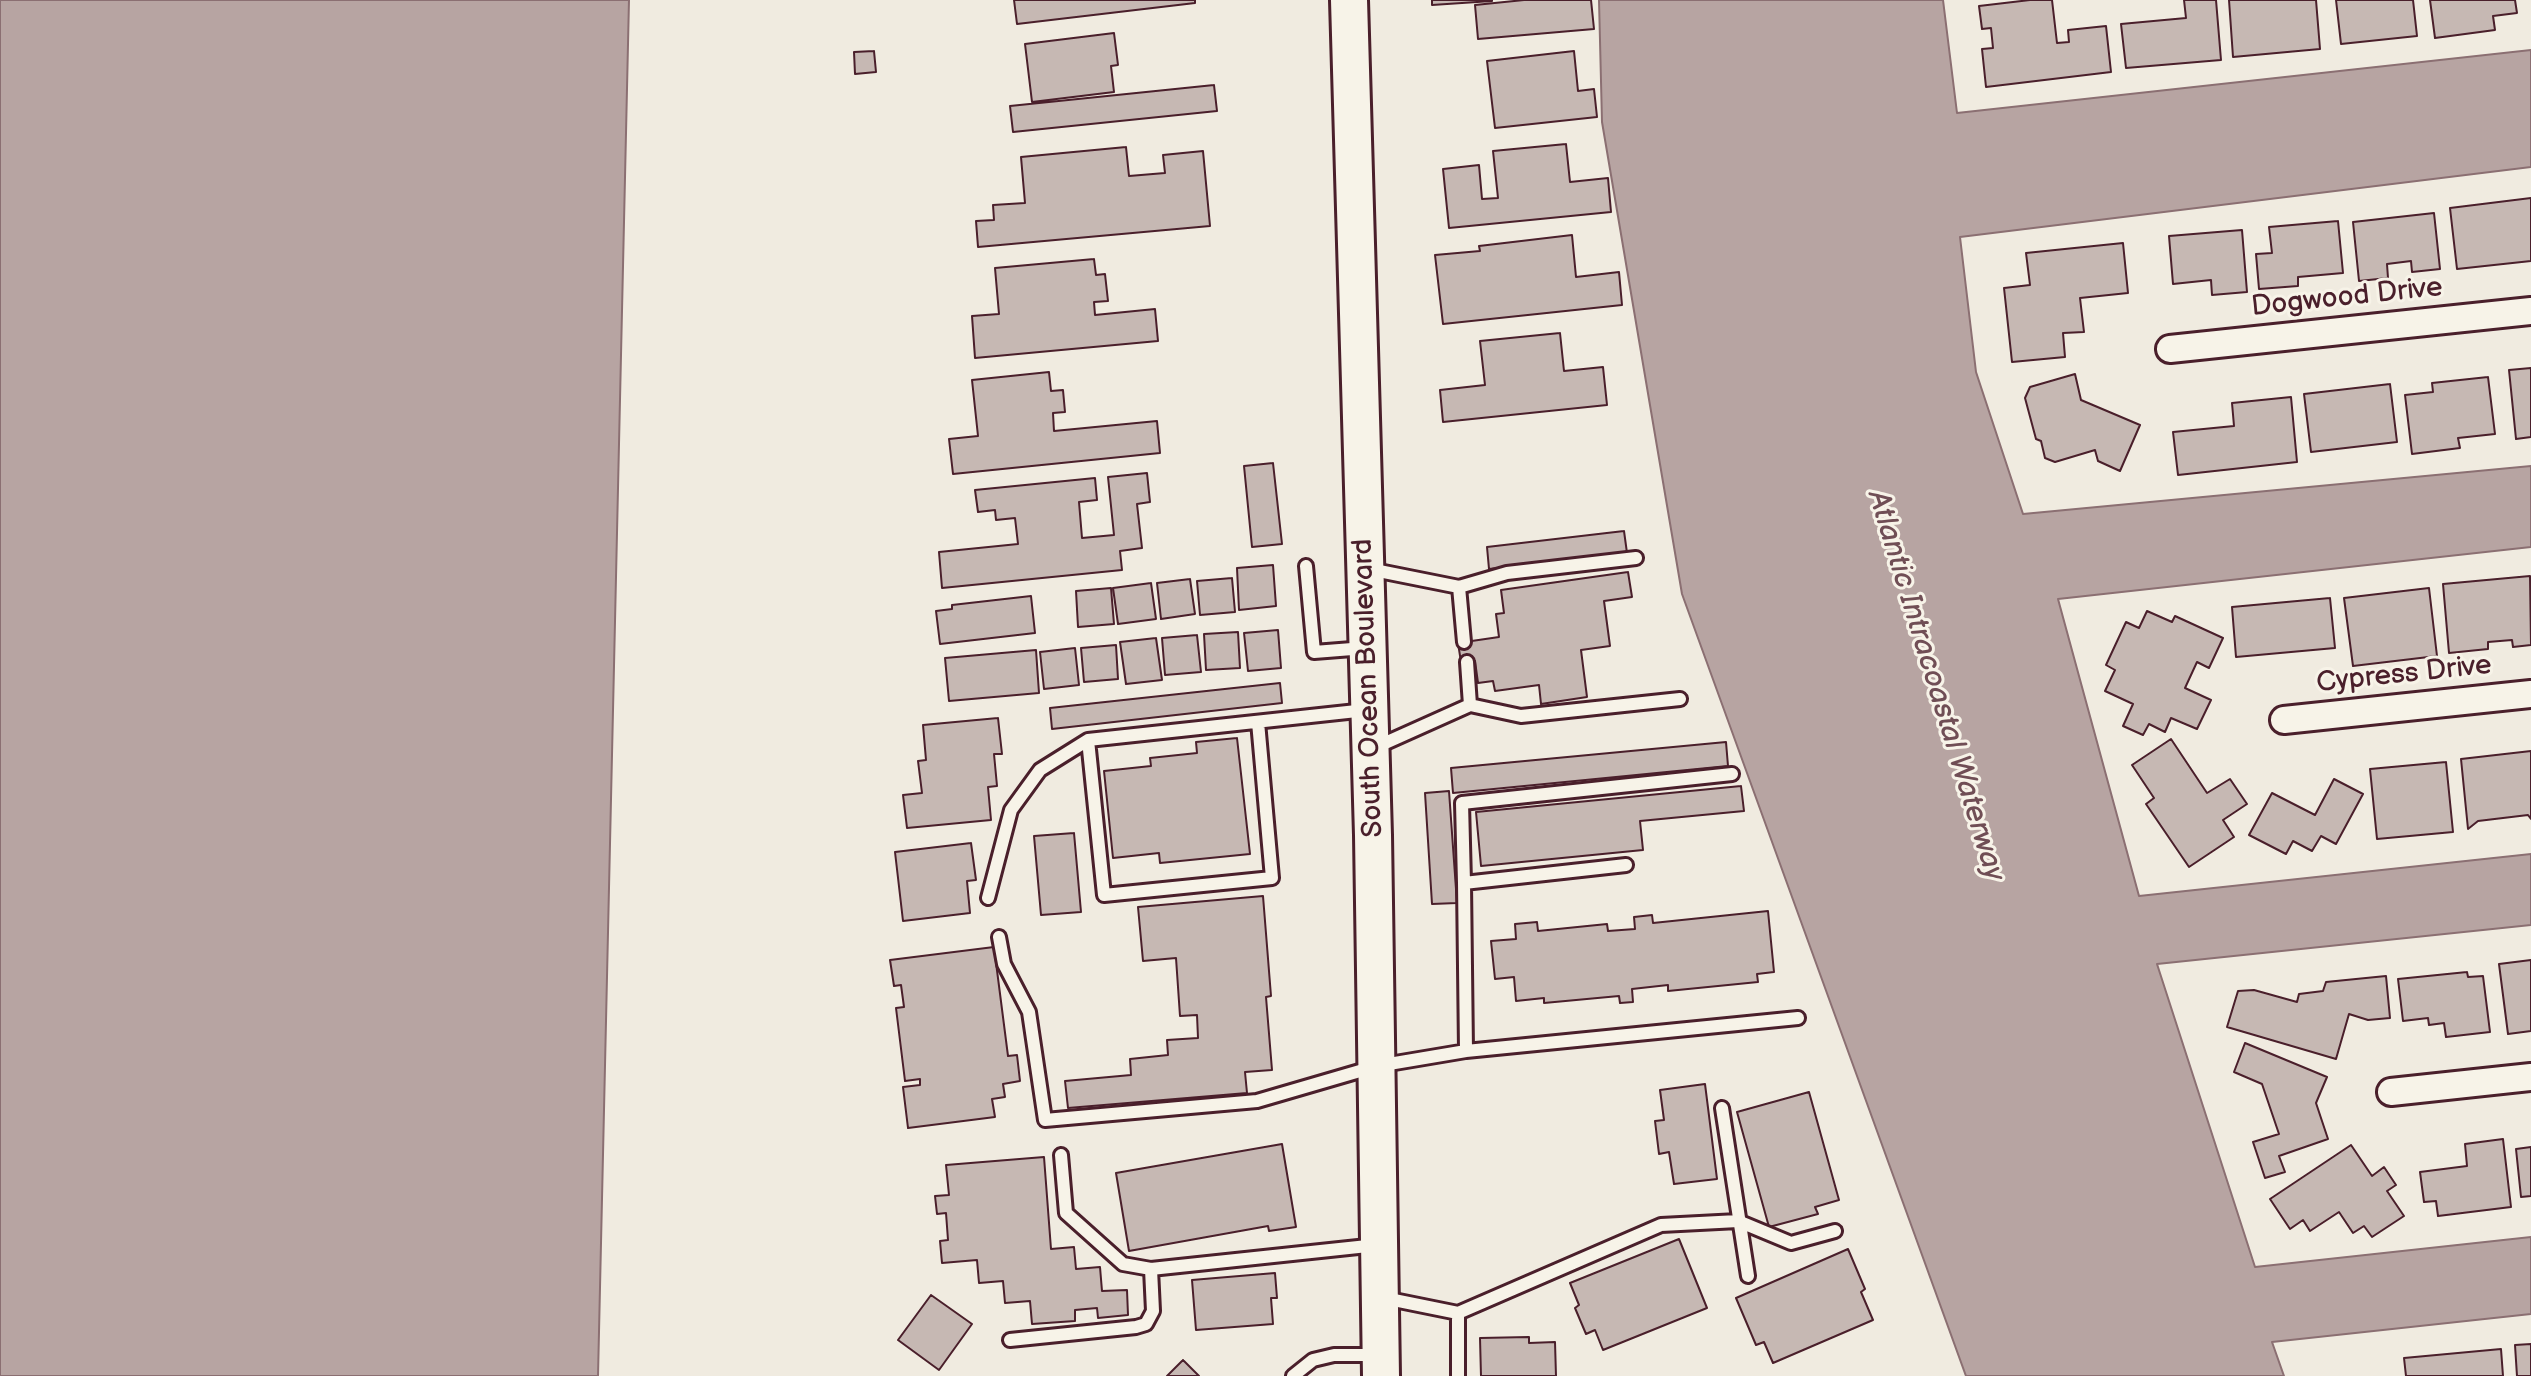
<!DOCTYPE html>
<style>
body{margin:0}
canvas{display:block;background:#f0ebe0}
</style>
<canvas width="2531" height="1376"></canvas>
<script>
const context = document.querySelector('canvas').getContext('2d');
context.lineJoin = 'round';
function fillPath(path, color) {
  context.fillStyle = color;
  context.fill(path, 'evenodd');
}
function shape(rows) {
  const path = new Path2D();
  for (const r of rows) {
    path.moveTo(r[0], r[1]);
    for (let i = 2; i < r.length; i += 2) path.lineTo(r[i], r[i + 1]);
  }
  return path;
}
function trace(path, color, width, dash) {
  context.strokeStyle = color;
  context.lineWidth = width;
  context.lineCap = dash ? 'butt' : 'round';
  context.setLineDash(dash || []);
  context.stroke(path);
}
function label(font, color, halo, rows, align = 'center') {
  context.font = font + ' "Balsamiq Sans",sans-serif';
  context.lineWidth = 6;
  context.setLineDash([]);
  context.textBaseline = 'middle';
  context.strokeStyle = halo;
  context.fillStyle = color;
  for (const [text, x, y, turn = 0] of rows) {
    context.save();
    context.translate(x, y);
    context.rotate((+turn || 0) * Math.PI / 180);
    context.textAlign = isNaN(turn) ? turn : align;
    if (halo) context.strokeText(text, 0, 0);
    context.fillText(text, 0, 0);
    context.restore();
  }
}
const water = shape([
 [0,0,629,0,598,1376,0,1376,0,0],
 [1599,0,1943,0,1957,113,2531,50,2531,167,1960,237,1976,372,2023,514,2531,466,2531,547,2058,599,2139,896,2531,854,2531,925,2157,964,2255,1267,2531,1237,2531,1314,2272,1342,2284,1376,1966,1376,1682,594,1602,122,1599,0]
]);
fillPath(water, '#b7a4a2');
trace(water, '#8b6f72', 2);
const building = shape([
 [1014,0,1195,0,1195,3,1017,24,1014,0],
 [1432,0,1492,0,1492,1,1432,5,1432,0],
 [1591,0,1594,29,1478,39,1475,5,1524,0,1591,0],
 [2030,0,2052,0,2057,43,2069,42,2068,30,2106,26,2111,72,1986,87,1982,49,1993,48,1991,28,1982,29,1979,6,2030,0],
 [2184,0,2216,0,2221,60,2126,68,2121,24,2186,18,2184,0],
 [2229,0,2316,0,2320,49,2233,57,2229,0],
 [2336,0,2413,0,2417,36,2341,44,2336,0],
 [2430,0,2515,0,2517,13,2493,16,2495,30,2435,38,2430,0],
 [1114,33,1118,65,1111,66,1114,92,1032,102,1025,44,1114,33],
 [874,51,876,72,855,74,854,52,874,51],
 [1574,51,1578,91,1594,89,1597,117,1495,128,1487,61,1574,51],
 [1214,85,1217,111,1013,132,1010,106,1214,85],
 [1566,144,1570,182,1608,178,1611,212,1449,228,1443,169,1479,165,1482,199,1498,198,1493,151,1566,144],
 [1126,147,1129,176,1165,173,1163,155,1203,151,1210,226,978,247,976,221,994,220,993,205,1025,203,1021,157,1126,147],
 [2531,198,2531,261,2457,269,2450,208,2531,198],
 [2434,213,2440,269,2412,272,2411,261,2387,264,2388,278,2359,281,2353,222,2434,213],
 [2338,221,2343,273,2298,277,2298,286,2259,289,2256,254,2272,253,2269,227,2338,221],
 [2242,230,2247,292,2212,295,2211,280,2173,284,2169,236,2242,230],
 [1572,235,1576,277,1619,272,1622,305,1443,324,1435,255,1480,251,1479,246,1572,235],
 [2123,243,2128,293,2080,298,2084,332,2063,333,2065,357,2012,362,2004,288,2030,285,2026,253,2123,243],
 [1094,259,1096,275,1105,274,1108,301,1094,302,1095,315,1155,309,1158,341,975,358,972,316,999,314,995,268,1094,259],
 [1560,333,1564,371,1603,367,1607,405,1443,422,1440,390,1485,385,1480,341,1560,333],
 [2531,368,2531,437,2516,439,2509,370,2531,368],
 [1049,372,1051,391,1063,390,1065,412,1053,413,1054,431,1157,421,1160,453,953,474,949,439,978,436,972,380,1049,372],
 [2075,374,2081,400,2140,425,2120,471,2098,461,2095,450,2055,462,2045,458,2041,441,2036,439,2025,398,2030,387,2075,374],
 [2488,377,2495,434,2458,438,2460,448,2412,454,2405,395,2433,392,2432,383,2488,377],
 [2390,384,2397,442,2311,452,2304,394,2390,384],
 [2291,397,2297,462,2178,475,2173,432,2234,426,2232,403,2291,397],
 [1273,463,1282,544,1252,547,1244,466,1273,463],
 [1147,473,1150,502,1137,504,1142,548,1120,551,1122,570,942,588,939,552,1018,544,1015,518,996,520,995,510,978,512,975,490,1095,478,1097,500,1079,502,1082,538,1114,535,1108,477,1147,473],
 [1624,531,1627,553,1489,569,1487,547,1624,531],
 [1273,565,1276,606,1239,610,1237,568,1273,565],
 [1628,572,1632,597,1604,601,1610,646,1581,650,1587,697,1541,704,1539,685,1495,691,1493,681,1478,683,1475,661,1461,662,1458,643,1499,637,1496,614,1504,613,1501,590,1628,572],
 [2530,576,2531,645,2513,647,2512,640,2488,642,2488,649,2449,653,2443,584,2530,576],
 [1232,578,1235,612,1200,615,1197,581,1232,578],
 [1190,579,1195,614,1161,619,1157,583,1190,579],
 [1151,583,1156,619,1118,624,1113,588,1151,583],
 [1111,588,1114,624,1078,627,1076,591,1111,588],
 [2429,588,2437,656,2353,666,2344,598,2429,588],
 [1031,596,1035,633,940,644,936,611,952,609,952,605,1031,596],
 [2330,598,2335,648,2236,657,2232,607,2330,598],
 [2147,611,2172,622,2175,616,2223,638,2209,668,2197,662,2185,688,2211,700,2197,729,2171,718,2165,732,2149,724,2143,735,2123,726,2133,704,2105,691,2115,670,2106,665,2126,622,2139,628,2147,611],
 [1278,630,1281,668,1248,671,1244,633,1278,630],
 [1238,632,1240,668,1206,670,1204,634,1238,632],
 [1197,635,1201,672,1165,675,1162,638,1197,635],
 [1156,638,1162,680,1126,684,1120,642,1156,638],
 [1116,645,1118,679,1084,682,1081,648,1116,645],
 [1075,648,1079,685,1044,689,1040,652,1075,648],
 [1036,650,1039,693,949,701,945,658,1036,650],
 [1280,683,1282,703,1052,729,1050,708,1280,683],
 [998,718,1002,754,994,754,997,786,988,787,991,820,907,828,903,795,922,793,918,761,926,760,923,725,998,718],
 [1237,738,1250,854,1160,863,1159,853,1113,858,1104,771,1151,766,1150,758,1197,753,1196,742,1237,738],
 [2171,739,2207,793,2230,779,2247,804,2223,820,2234,837,2189,867,2146,804,2154,798,2132,765,2171,739],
 [1726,742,1728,766,1453,793,1451,768,1726,742],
 [2531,751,2531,819,2528,815,2478,821,2468,829,2461,759,2531,751],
 [2446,762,2453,832,2377,839,2370,769,2446,762],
 [2334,779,2363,794,2336,844,2321,836,2312,851,2293,841,2286,854,2249,835,2272,793,2315,815,2334,779],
 [1741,786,1744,811,1640,821,1643,850,1481,866,1476,812,1741,786],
 [1449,791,1457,903,1432,904,1425,793,1449,791],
 [1074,833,1081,912,1041,915,1034,836,1074,833],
 [971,843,976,880,967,881,970,913,903,921,895,852,971,843],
 [1263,896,1271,996,1266,997,1272,1070,1245,1072,1247,1093,1068,1108,1065,1081,1131,1075,1130,1059,1168,1055,1167,1040,1198,1038,1197,1015,1180,1016,1176,958,1143,961,1138,907,1263,896],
 [1768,911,1774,972,1757,974,1758,982,1668,991,1668,985,1632,989,1633,1002,1620,1003,1619,996,1544,1003,1544,998,1516,1001,1514,977,1495,979,1491,941,1516,939,1515,924,1537,922,1538,931,1607,924,1608,931,1635,929,1634,917,1652,915,1653,923,1768,911],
 [994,947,1008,1056,1017,1055,1020,1081,1003,1084,1005,1097,992,1099,995,1117,908,1128,903,1087,920,1085,920,1079,905,1081,896,1008,904,1007,901,985,894,986,890,960,994,947],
 [2531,960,2531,1031,2508,1034,2499,964,2531,960],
 [2467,972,2468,977,2483,976,2490,1032,2446,1037,2444,1023,2429,1025,2428,1018,2403,1021,2398,979,2467,972],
 [2386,976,2390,1018,2368,1020,2349,1014,2336,1059,2227,1027,2238,991,2254,990,2297,1002,2299,994,2323,991,2326,982,2386,976],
 [2245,1043,2327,1077,2316,1103,2328,1139,2279,1156,2285,1172,2265,1178,2253,1142,2279,1134,2262,1084,2234,1072,2245,1043],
 [1705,1084,1717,1179,1674,1184,1669,1152,1659,1154,1655,1121,1664,1120,1660,1090,1705,1084],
 [1809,1092,1839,1200,1815,1207,1818,1214,1769,1227,1737,1112,1809,1092],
 [2503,1139,2511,1207,2438,1216,2436,1201,2424,1202,2420,1172,2467,1166,2465,1144,2503,1139],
 [1282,1144,1296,1227,1269,1231,1268,1226,1129,1251,1116,1173,1282,1144],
 [2351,1145,2372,1176,2384,1167,2396,1185,2387,1191,2404,1216,2372,1237,2364,1226,2353,1233,2339,1212,2310,1231,2303,1220,2290,1229,2270,1199,2351,1145],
 [2531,1147,2531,1196,2521,1197,2516,1149,2531,1147],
 [1044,1157,1051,1249,1074,1247,1076,1269,1100,1267,1102,1291,1127,1290,1128,1315,1098,1318,1097,1308,1075,1310,1075,1321,1032,1324,1030,1301,1005,1303,1003,1281,979,1283,977,1260,942,1263,940,1241,948,1240,946,1213,937,1214,935,1196,949,1195,946,1165,1044,1157],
 [1679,1239,1707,1308,1603,1350,1595,1330,1586,1334,1575,1308,1579,1305,1570,1283,1679,1239],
 [1848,1249,1865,1289,1861,1292,1873,1320,1773,1363,1764,1342,1756,1345,1736,1298,1848,1249],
 [1275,1273,1277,1298,1271,1298,1273,1324,1196,1330,1192,1280,1275,1273],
 [931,1295,972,1324,939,1370,898,1340,931,1295],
 [1529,1337,1529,1343,1555,1342,1556,1376,1481,1376,1480,1338,1529,1337],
 [2531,1344,2531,1376,2517,1376,2515,1345,2531,1344],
 [2501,1349,2503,1376,2406,1376,2404,1358,2501,1349],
 [1183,1360,1199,1376,1167,1376,1183,1360]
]);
fillPath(building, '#c6b8b3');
trace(building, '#4a1f2b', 2);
const service = shape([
 [1306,566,1314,652,1365,648],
 [1369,569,1459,587,1464,642],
 [1459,587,1507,573,1636,558],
 [1470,705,1521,716,1680,699],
 [1088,740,1104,895,1272,878,1258,722],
 [1374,748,1470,705,1467,662],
 [1464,883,1462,803,1732,774],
 [988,898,1011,810,1040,770,1088,740,1366,710],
 [999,937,1004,964,1029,1012,1045,1120,1257,1101,1377,1066,1466,1051,1798,1018],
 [1466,1051,1464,883,1626,865],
 [1722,1108,1748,1276],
 [1061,1155,1066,1213,1123,1264,1151,1269,1377,1245],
 [1384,1298,1458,1313,1661,1225,1738,1221,1791,1243,1835,1231],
 [1458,1313,1458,1376],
 [1010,1340,1136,1327,1146,1324,1153,1311,1151,1269],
 [1293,1376,1313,1360,1334,1355,1378,1355]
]);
const minor = shape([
 [2170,349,2531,311],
 [2284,720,2531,694],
 [2391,1092,2531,1077]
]);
const secondary = shape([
 [1349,0,1373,835,1381,1376]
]);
trace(service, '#4a1f2b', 18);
trace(minor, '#4a1f2b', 32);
trace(secondary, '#4a1f2b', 42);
trace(service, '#f7f3e8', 12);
trace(minor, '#f7f3e8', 26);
trace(secondary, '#f7f3e8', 36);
label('28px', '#4a1f2b', '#f7f3e8', [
 ["Dogwood Drive",2347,298,-6],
 ["Cypress Drive",2404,675,-6],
 ["South Ocean Boulevard",1369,688,-92]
]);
label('italic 30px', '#704e55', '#f7f3e8', [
 ["Atlantic Intracoastal Waterway",1935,686,73]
]);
</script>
